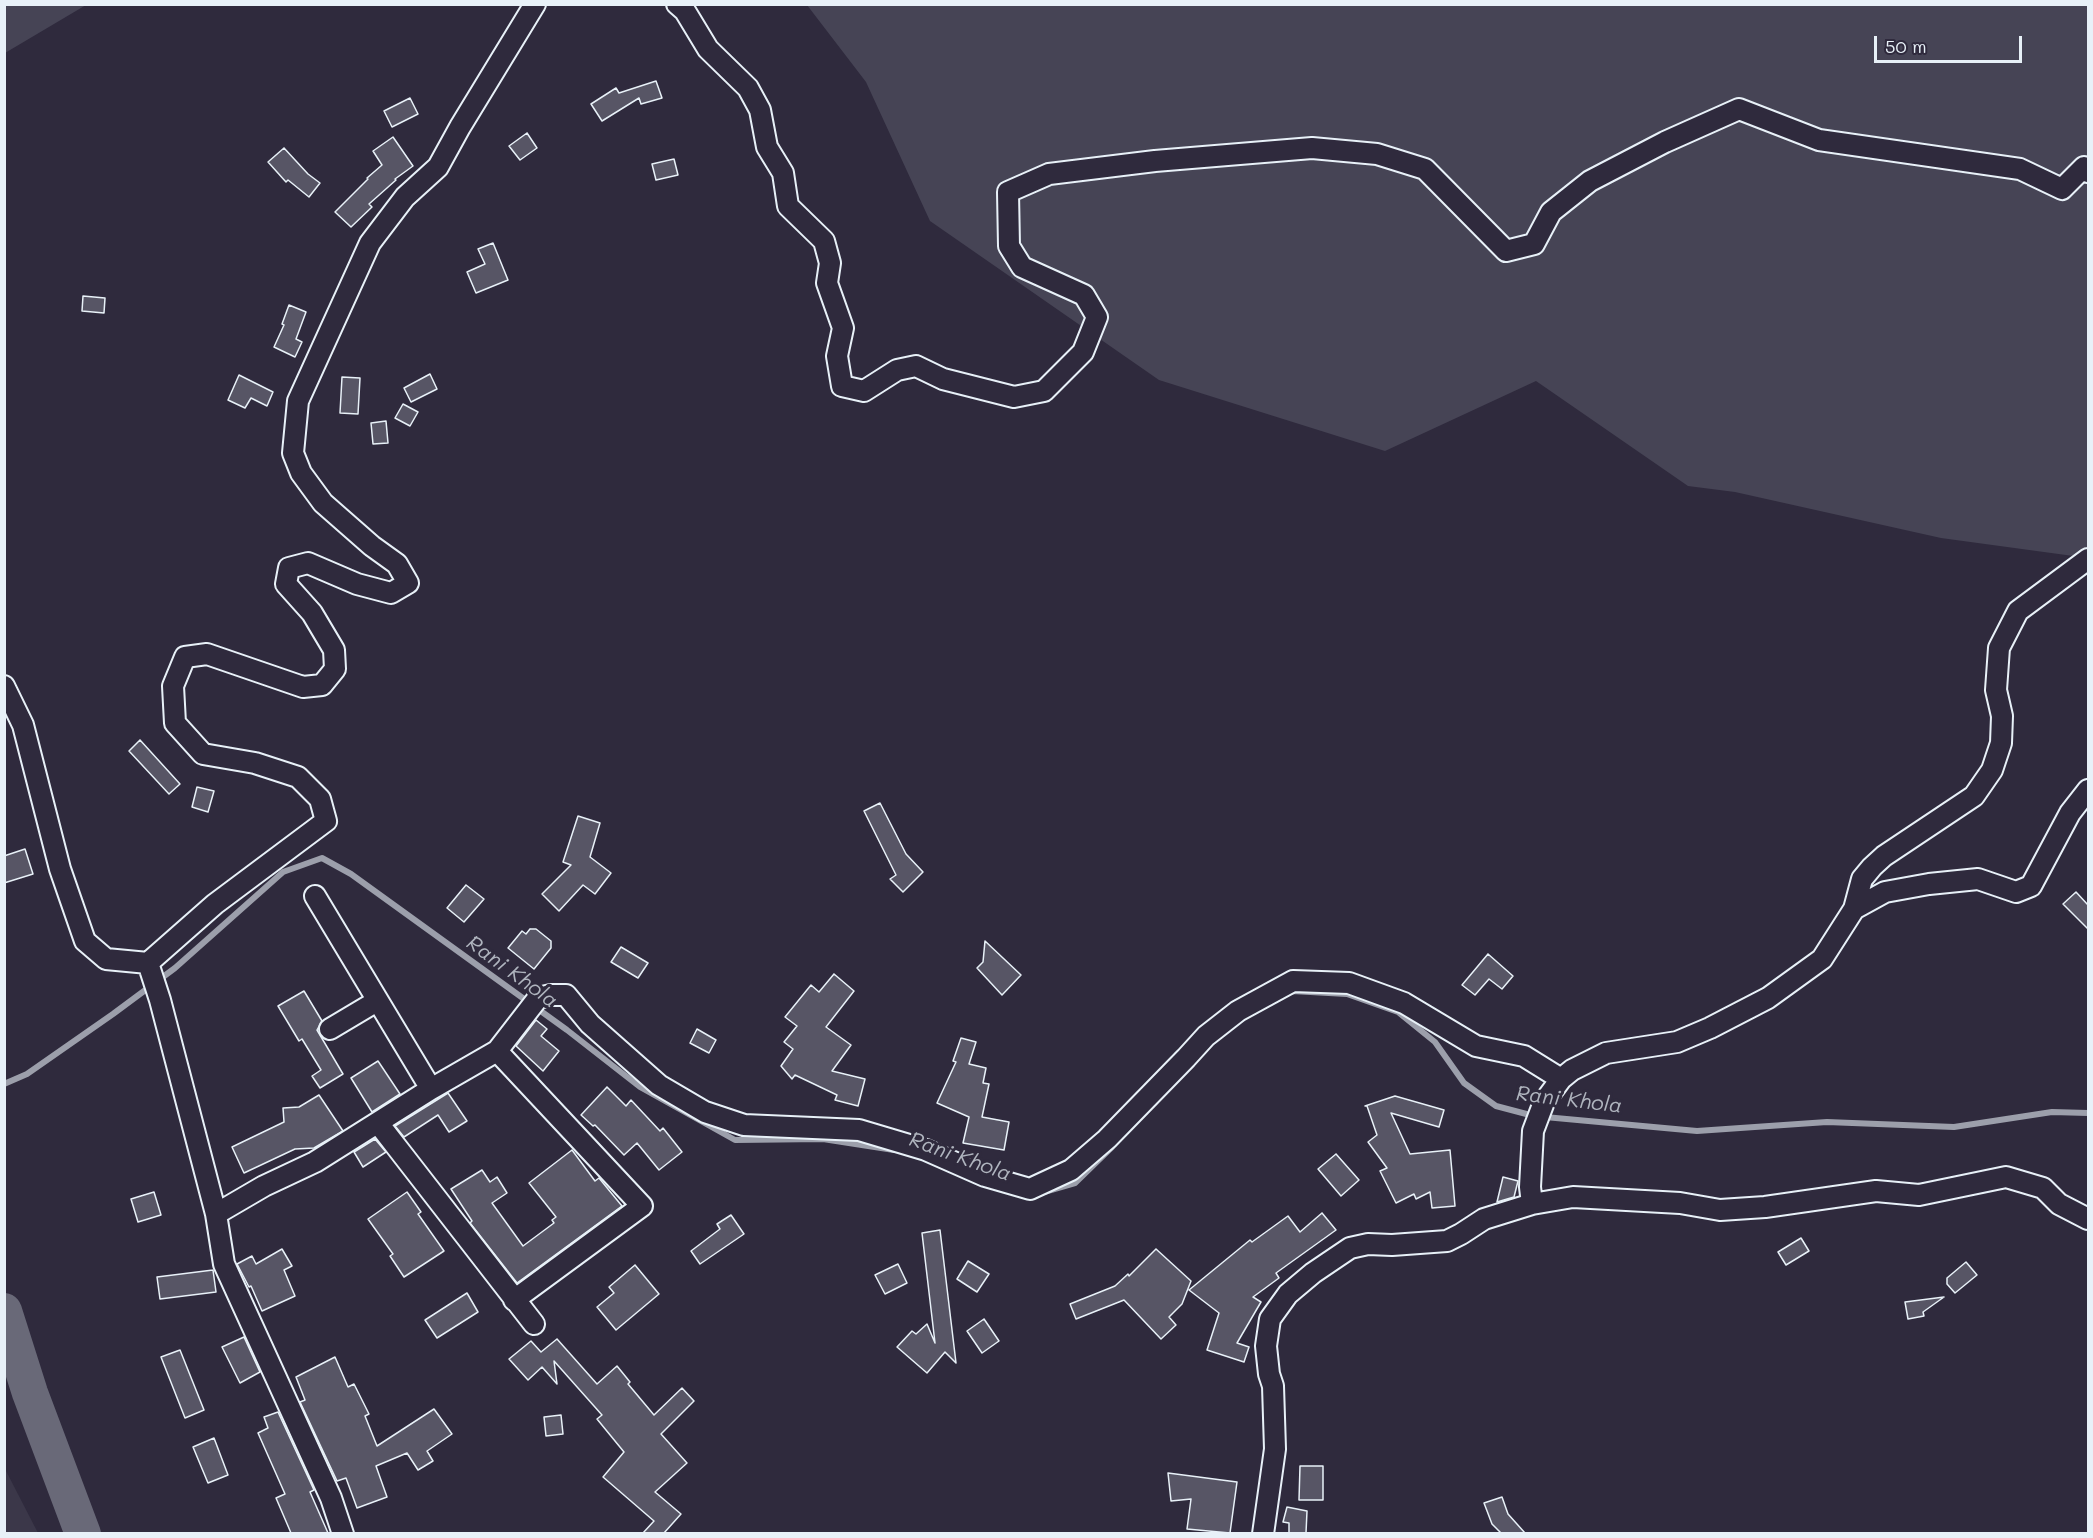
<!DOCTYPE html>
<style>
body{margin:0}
#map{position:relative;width:2093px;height:1538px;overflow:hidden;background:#2f2a3d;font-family:Mali,sans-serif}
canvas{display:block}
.frame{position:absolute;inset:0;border:6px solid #e8f1f8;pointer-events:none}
.scale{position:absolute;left:1874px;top:36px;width:148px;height:27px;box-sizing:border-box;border:3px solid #e8f1f8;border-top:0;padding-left:8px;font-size:18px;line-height:21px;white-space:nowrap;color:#e8f1f8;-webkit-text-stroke:4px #2f2a3d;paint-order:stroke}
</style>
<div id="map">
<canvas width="2093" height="1538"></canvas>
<div class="frame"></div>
<div class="scale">50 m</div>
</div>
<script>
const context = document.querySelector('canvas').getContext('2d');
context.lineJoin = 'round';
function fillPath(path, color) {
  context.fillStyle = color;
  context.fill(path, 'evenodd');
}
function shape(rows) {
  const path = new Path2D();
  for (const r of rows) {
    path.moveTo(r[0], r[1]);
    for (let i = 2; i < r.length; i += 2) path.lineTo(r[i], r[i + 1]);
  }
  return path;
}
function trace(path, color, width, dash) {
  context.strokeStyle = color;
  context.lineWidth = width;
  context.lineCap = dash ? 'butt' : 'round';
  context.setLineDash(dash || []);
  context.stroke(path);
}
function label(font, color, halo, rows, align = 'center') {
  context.font = font + ' Mali,sans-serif';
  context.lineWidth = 6;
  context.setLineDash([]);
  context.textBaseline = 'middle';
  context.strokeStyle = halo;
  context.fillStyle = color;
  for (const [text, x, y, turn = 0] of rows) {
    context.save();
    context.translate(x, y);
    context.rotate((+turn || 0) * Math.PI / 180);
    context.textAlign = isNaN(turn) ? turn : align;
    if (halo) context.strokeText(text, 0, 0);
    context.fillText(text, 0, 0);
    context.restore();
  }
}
fillPath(shape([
 [5,1469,38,1533,5,1533]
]), '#3b3749');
fillPath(shape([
 [5,4,86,4,86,5,5,53],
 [807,5,2088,5,2088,558,1941,538,1735,492,1688,486,1536,381,1385,451,1159,380,930,221,866,82]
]), '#464455');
trace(shape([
 [1287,994,1292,991,1347,994,1398,1012,1435,1042,1464,1083,1496,1106,1534,1116,1697,1131,1827,1122,1954,1127,2052,1112,2088,1113],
 [4,1084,27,1074,113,1014,175,968,283,872,322,858,351,874,567,1030,640,1087,735,1140,823,1139,894,1150],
 [1044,1192,1075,1183,1112,1147]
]), '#9c9fab', 6);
trace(shape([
 [4,1311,30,1393,83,1534]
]), '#696978', 36);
const building = shape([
 [656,81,662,98,641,104,639,98,602,121,591,104,616,88,619,93,656,81],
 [410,98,418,114,392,127,384,111,410,98],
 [527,133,537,148,520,160,509,146,527,133],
 [393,137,413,166,395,179,396,180,369,204,372,207,351,227,335,212,368,179,367,178,382,165,373,151,393,137],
 [284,148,308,174,320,183,309,197,288,180,286,182,268,162,284,148],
 [674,159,678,175,656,180,652,164,674,159],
 [493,243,508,280,476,293,467,272,485,264,478,249,493,243],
 [83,296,105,298,104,313,82,311,83,296],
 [289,305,306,312,296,339,302,342,295,357,274,347,284,325,282,324,289,305],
 [430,374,437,389,411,402,404,388,430,374],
 [239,375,273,392,267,406,251,398,245,408,228,400,239,375],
 [342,377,360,378,358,414,340,413,342,377],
 [403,404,418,412,410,426,395,418,403,404],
 [386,421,388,443,373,444,371,423,386,421],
 [140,740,180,784,169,794,129,751,140,740],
 [197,787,214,791,208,812,192,807,197,787],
 [880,803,906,854,923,872,903,892,890,879,896,875,864,811,880,803],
 [578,816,600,823,590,857,611,873,595,894,583,885,559,911,542,894,571,865,563,862,578,816],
 [25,849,33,874,4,883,4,856,25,849],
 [466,885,484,899,464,922,447,908,466,885],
 [2076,892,2088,905,2088,929,2063,904,2076,892],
 [530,929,536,929,551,941,551,948,534,969,508,948,522,931,526,934,530,929],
 [985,941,1021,975,1002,995,977,968,983,962,985,941],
 [621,947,648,963,638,978,611,962,621,947],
 [1488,954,1513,976,1502,989,1489,979,1475,995,1462,985,1488,954],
 [834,974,854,991,826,1027,851,1045,832,1071,865,1079,858,1106,835,1100,837,1095,795,1075,792,1079,781,1066,793,1049,784,1042,797,1026,785,1017,811,985,819,992,834,974],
 [304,991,322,1021,317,1030,343,1074,320,1088,312,1076,321,1070,302,1039,299,1041,278,1006,304,991],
 [536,1020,547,1029,541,1036,559,1051,543,1071,516,1046,536,1020],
 [697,1029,716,1040,709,1053,690,1043,697,1029],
 [961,1038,976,1042,969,1064,986,1068,983,1083,989,1084,982,1117,1009,1122,1004,1150,963,1143,969,1117,937,1103,956,1062,953,1061,961,1038],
 [378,1061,400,1094,372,1112,351,1078,378,1061],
 [607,1087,626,1106,631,1100,660,1131,663,1128,682,1152,659,1170,637,1143,624,1155,595,1125,593,1126,581,1115,607,1087],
 [448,1093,467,1121,449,1132,438,1115,404,1137,395,1126,448,1093],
 [319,1095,343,1131,314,1148,295,1149,244,1173,232,1147,284,1122,283,1108,299,1107,319,1095],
 [1395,1096,1444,1110,1439,1127,1391,1113,1410,1154,1450,1150,1455,1206,1432,1208,1430,1192,1416,1199,1414,1194,1396,1203,1380,1171,1387,1168,1368,1142,1377,1135,1367,1106,1365,1106,1395,1096],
 [375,1139,386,1152,363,1167,354,1152,375,1139],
 [572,1150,595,1181,599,1178,622,1206,517,1283,470,1223,472,1221,451,1189,482,1170,490,1182,497,1177,507,1193,492,1203,523,1246,554,1223,552,1220,556,1217,529,1183,572,1150],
 [1336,1154,1359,1180,1341,1196,1318,1169,1336,1154],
 [1503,1177,1518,1181,1514,1197,1497,1202,1503,1177],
 [154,1192,161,1215,138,1222,131,1199,154,1192],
 [407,1192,421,1212,418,1214,444,1251,404,1277,390,1256,393,1254,368,1219,407,1192],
 [1322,1213,1336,1230,1276,1273,1279,1278,1253,1297,1261,1302,1237,1343,1249,1347,1244,1362,1207,1350,1219,1313,1189,1290,1250,1240,1252,1242,1288,1216,1300,1232,1322,1213],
 [731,1215,744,1234,700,1264,691,1251,720,1229,717,1224,731,1215],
 [940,1230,956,1363,945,1352,927,1373,897,1347,912,1331,916,1334,927,1324,935,1343,922,1233,940,1230],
 [1801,1238,1809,1251,1786,1265,1778,1252,1801,1238],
 [282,1249,292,1266,284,1270,295,1296,262,1311,251,1286,249,1287,237,1264,252,1256,256,1264,282,1249],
 [1156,1249,1191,1281,1182,1304,1169,1317,1176,1325,1161,1339,1124,1300,1076,1319,1070,1304,1115,1286,1128,1274,1129,1276,1156,1249],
 [968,1261,989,1274,977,1292,957,1279,968,1261],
 [1966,1262,1977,1275,1955,1293,1947,1284,1947,1278,1966,1262],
 [898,1264,907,1283,885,1294,875,1275,898,1264],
 [635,1265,659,1294,616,1330,597,1307,614,1293,609,1287,635,1265],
 [213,1270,216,1292,160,1299,157,1277,213,1270],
 [467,1293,478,1312,437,1338,425,1320,467,1293],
 [1944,1297,1923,1312,1924,1316,1908,1319,1905,1302,1944,1297],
 [984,1319,999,1341,982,1353,967,1331,984,1319],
 [244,1337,260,1372,240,1383,222,1347,244,1337],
 [557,1339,597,1384,617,1366,630,1382,628,1384,654,1415,682,1388,694,1401,661,1434,687,1463,655,1492,681,1514,664,1533,643,1533,654,1521,603,1477,624,1452,597,1419,602,1415,554,1361,557,1384,542,1367,528,1380,509,1359,531,1341,541,1352,557,1339],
 [180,1350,204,1410,185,1418,161,1357,180,1350],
 [335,1357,348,1387,354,1384,369,1414,365,1416,377,1446,434,1409,452,1434,427,1451,433,1461,418,1470,407,1453,376,1466,387,1497,357,1508,346,1478,337,1481,300,1402,305,1400,296,1377,335,1357],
 [278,1412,314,1490,310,1492,328,1533,291,1533,276,1498,285,1494,258,1433,268,1428,264,1417,278,1412],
 [561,1415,563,1434,546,1436,544,1417,561,1415],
 [214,1438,228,1475,208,1483,193,1447,214,1438],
 [1300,1466,1323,1466,1323,1500,1299,1500,1300,1466],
 [1168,1473,1237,1482,1230,1533,1187,1529,1191,1499,1171,1501,1168,1473],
 [1502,1497,1508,1514,1525,1533,1501,1533,1492,1524,1484,1503,1502,1497],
 [1287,1507,1307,1511,1306,1533,1289,1533,1289,1523,1283,1522,1287,1507]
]);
fillPath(building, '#575565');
trace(building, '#e8f1f8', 1.5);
const street = shape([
 [677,4,685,11,708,49,748,88,760,110,767,147,783,173,788,206,824,241,830,263,827,283,843,328,837,356,842,386,864,391,897,370,916,366,943,379,1014,397,1044,391,1083,352,1097,317,1084,295,1022,267,1009,246,1008,192,1049,174,1155,161,1312,148,1377,154,1425,169,1506,251,1534,244,1551,212,1590,181,1665,142,1739,109,1819,140,2020,169,2062,189,2084,167,2088,172],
 [4,686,23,725,60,869,85,941,106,959,148,963,215,904,326,821,320,799,298,777,255,763,203,754,175,723,173,686,185,657,207,654,303,687,322,685,335,669,334,650,312,613,286,584,289,568,308,563,357,584,391,593,408,583,397,564,372,546,323,503,301,473,293,453,298,401,370,243,405,197,438,167,460,127,535,4],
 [315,896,431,1089],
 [1854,909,1885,892,1929,884,1978,879,2016,892,2031,886,2070,813,2088,790],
 [148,963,160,1000,216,1214,224,1264,331,1498,343,1534],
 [330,1029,377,1001],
 [497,1051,642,1206,514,1300],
 [378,1123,534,1324],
 [1532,1204,1573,1197,1680,1203,1720,1210,1765,1207,1876,1191,1919,1195,2006,1177,2043,1188,2059,1204,2088,1219],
 [216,1214,264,1186,315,1162,431,1089,497,1051,538,998,551,995,566,995,590,1024,659,1085,705,1112,744,1125,859,1130,926,1150,985,1176,1030,1189,1071,1170,1107,1139,1186,1058,1206,1036,1238,1011,1293,981,1349,983,1404,1003,1476,1046,1524,1056,1561,1079],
 [1263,1534,1275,1449,1273,1386,1269,1374,1266,1346,1270,1319,1288,1294,1313,1273,1350,1248,1368,1244,1392,1245,1447,1241,1461,1234,1484,1219,1532,1204,1530,1187,1533,1131,1544,1102,1561,1079,1572,1070,1606,1053,1677,1042,1710,1028,1768,998,1822,959,1854,909,1862,879,1872,867,1884,856,1974,796,1992,770,2001,743,2002,716,1996,690,1999,648,2018,611,2088,559]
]);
trace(street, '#e8f1f8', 24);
trace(street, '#2f2a3d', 20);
label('italic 21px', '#afb4be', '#2f2a3d', [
 ["Rani Khola",512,972,36],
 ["Rani Khola",1569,1100,7],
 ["Rani Khola",960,1157,20]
]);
</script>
